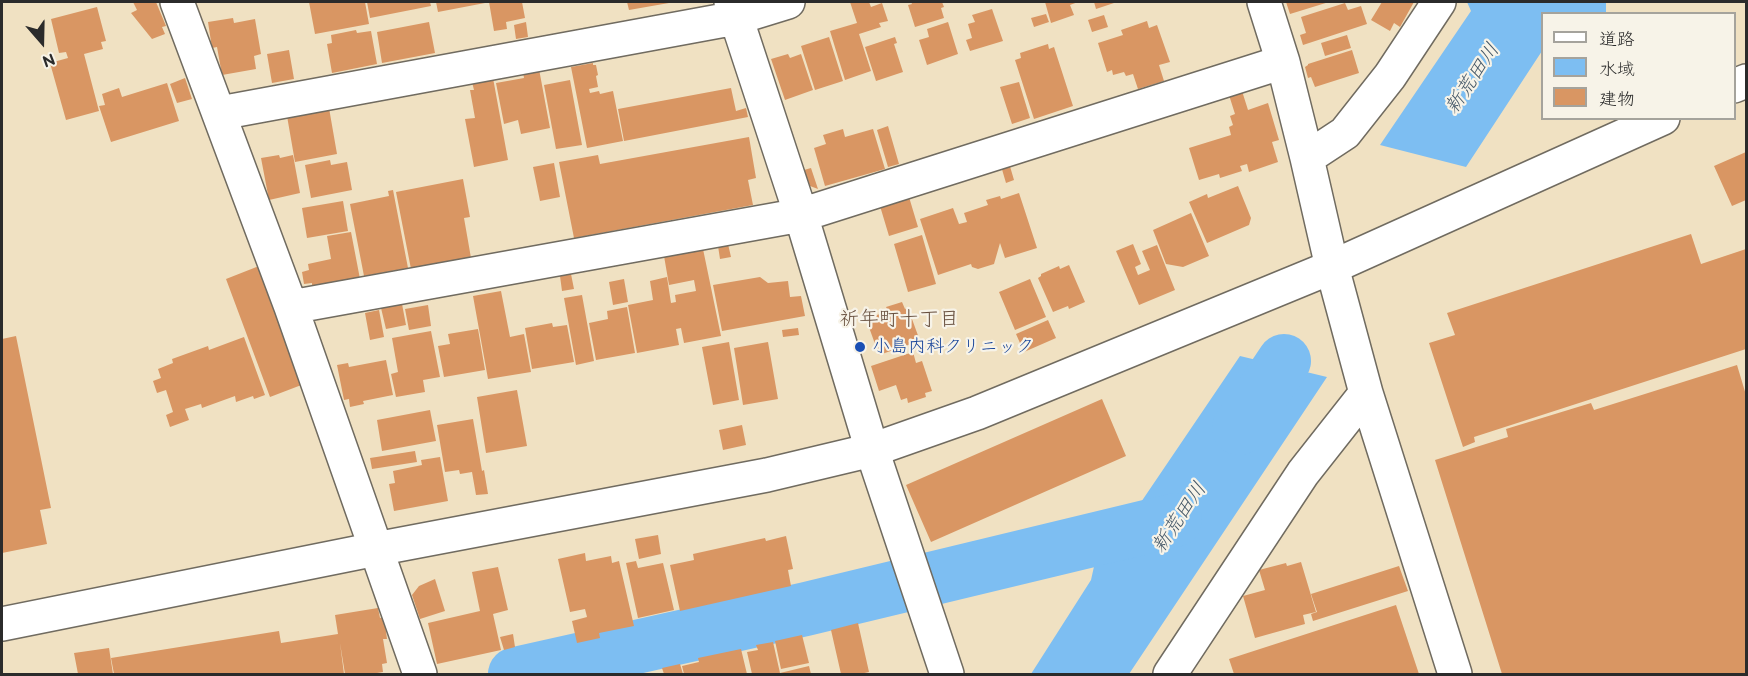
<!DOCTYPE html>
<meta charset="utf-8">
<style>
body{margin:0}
#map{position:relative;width:1748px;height:676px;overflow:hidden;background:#f0e1c2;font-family:"Balsamiq Sans","Klee One",sans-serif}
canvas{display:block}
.frame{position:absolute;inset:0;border:3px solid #2b2b2b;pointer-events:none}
.legend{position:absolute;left:1541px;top:12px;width:195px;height:108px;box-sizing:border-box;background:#f7f3e8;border:2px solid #a5a39c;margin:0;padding:8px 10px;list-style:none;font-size:18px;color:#2b2b2b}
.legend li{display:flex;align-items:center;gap:12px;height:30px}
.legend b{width:30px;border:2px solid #a5a39c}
.north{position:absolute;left:12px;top:12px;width:60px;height:60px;-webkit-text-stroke:4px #f7f3e8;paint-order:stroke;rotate:160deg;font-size:16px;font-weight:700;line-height:24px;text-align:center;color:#2b2b2b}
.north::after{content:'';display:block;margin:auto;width:21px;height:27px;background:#2b2b2b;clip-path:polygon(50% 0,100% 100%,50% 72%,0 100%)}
</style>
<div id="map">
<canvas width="1748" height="676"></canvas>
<div class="frame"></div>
<ul class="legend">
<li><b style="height:8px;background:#fff"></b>道路</li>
<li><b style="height:16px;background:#7dbef2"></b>水域</li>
<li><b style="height:16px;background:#d99663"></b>建物</li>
</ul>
<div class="north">N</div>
</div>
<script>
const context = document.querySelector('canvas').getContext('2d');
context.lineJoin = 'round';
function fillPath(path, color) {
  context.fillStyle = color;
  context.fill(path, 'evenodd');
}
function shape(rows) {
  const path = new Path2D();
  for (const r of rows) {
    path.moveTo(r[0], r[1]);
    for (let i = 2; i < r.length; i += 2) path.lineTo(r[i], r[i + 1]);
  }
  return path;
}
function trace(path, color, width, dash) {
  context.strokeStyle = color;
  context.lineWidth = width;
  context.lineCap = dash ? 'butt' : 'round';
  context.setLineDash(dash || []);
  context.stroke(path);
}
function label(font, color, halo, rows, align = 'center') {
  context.font = font + ' "Balsamiq Sans","Klee One",sans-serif';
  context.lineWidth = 4.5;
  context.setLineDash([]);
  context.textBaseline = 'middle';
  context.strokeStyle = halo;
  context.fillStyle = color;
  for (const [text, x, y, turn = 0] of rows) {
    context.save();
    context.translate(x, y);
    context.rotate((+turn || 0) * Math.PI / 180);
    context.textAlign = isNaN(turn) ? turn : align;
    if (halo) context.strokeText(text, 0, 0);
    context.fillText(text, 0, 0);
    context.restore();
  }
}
fillPath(shape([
 [1467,2,1606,2,1606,13,1542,14,1542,51,1466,167,1380,145,1471,11],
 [1240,356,1327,377,1129,674,1031,674,1091,580,1095,562,1115,521,1135,511]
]), '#7dbef2');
trace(shape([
 [1239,428,1284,361],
 [515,674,806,609,1175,520]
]), '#7dbef2', 54);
fillPath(shape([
 [133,2,156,2,166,26,162,27,165,34,152,39,131,13,137,10],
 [309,2,365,2,369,24,315,34],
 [367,2,430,2,431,6,370,18],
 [436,2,485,2,485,3,438,12],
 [489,2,522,2,525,18,506,22,507,29,494,31],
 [627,2,669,2,669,3,629,10],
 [850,2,869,2,871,7,882,3,888,21,879,23,881,27,859,34,871,71,845,80,830,31,857,23],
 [911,2,942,2,944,7,941,8,944,18,915,27,908,5,912,4],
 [1045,2,1078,2,1070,5,1074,15,1051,23],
 [1094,2,1117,2,1096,9],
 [1286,2,1329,2,1290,14],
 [1382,2,1414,2,1400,27,1394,23,1390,31,1371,20],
 [1345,3,1348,10,1361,6,1367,24,1303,45,1300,35,1306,33,1301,17],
 [97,7,106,41,101,42,103,49,84,54,99,111,66,120,50,63,68,58,66,52,59,53,51,19],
 [992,9,1003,41,970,51,966,40,972,38,968,24,975,22,972,15],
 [1046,14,1049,22,1034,27,1031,18],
 [1104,15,1108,27,1092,32,1088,20],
 [233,18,234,23,255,19,261,54,254,56,256,69,222,75,217,47,212,48,208,22],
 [1147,21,1149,28,1157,25,1170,62,1159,65,1164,81,1138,89,1133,74,1126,76,1124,72,1113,75,1112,70,1107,72,1098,43,1123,35,1121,30],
 [429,22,435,53,382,63,377,32],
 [526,22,528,37,516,39,514,25],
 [948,22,958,54,927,65,919,40,929,37,927,29],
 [356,30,357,33,371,31,377,64,332,73,327,44,332,43,331,35],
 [1347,35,1351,48,1325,56,1321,43],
 [829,37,843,81,815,90,801,46],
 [895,37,897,43,894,44,903,72,876,81,865,47],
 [1048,44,1049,49,1054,47,1073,106,1034,119,1015,60,1021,58,1020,53],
 [289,50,294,79,272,83,267,54],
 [1352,50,1359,73,1315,87,1311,77,1308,78,1305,67,1308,65,1308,64],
 [788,54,790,58,801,54,813,90,785,100,771,59],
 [593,63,593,65,596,65,598,75,596,76,598,87,589,89,590,93,599,91,600,94,613,91,623,141,587,148,571,67],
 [539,69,550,128,521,134,518,120,504,124,496,83,524,78,523,72],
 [185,78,192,99,177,103,170,84],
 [493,78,508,160,474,167,465,119,475,118,470,90,474,90,472,82],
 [570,80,582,145,556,149,544,85],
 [1019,82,1030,118,1012,124,1000,87],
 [167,83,179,121,111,142,99,106,105,105,102,94,119,88,122,97],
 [731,88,736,111,746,108,748,117,624,141,618,109],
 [1242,91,1248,110,1268,103,1279,140,1272,142,1278,162,1249,172,1247,164,1240,166,1242,171,1220,178,1219,174,1199,180,1189,148,1231,135,1229,127,1233,125,1230,116,1235,114,1229,95],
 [329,108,337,154,295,162,287,116],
 [888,126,899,164,888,167,877,130],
 [843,129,845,137,873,129,885,169,825,186,814,148,826,144,823,135],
 [749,137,756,178,748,180,753,205,574,238,559,162,598,155,600,164],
 [1746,152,1746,200,1732,206,1714,166],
 [279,155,280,158,293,155,300,193,269,200,261,158],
 [330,160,331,165,347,162,352,190,311,198,305,165],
 [554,163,560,197,540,201,533,167],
 [1009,163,1014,180,1006,183,1001,166],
 [811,168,818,189,810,186,804,170],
 [463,179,470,217,464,218,471,258,411,269,396,192],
 [1238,186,1251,218,1249,225,1207,243,1189,202,1207,194,1208,198],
 [393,190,408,268,364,276,350,204,389,196,388,191],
 [1019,193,1037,248,1005,258,1000,243,994,264,978,269,972,267,971,264,938,275,920,219,953,208,959,224,967,222,964,213,988,205,986,200,1000,196,1001,199],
 [909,197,918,227,889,236,880,206],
 [343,201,348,231,307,238,302,208],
 [1191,213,1209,256,1183,267,1166,264,1153,230],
 [351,232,360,279,312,288,312,283,304,284,302,272,309,270,308,264,331,259,327,236],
 [1691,234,1701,264,1746,249,1746,349,1474,437,1475,442,1463,447,1429,343,1455,335,1447,313],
 [922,235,936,284,908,292,894,244],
 [728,244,731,257,720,259,718,246],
 [1133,244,1141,264,1135,267,1138,275,1150,270,1142,251,1157,245,1175,290,1139,305,1116,251],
 [703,249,721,336,684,343,681,328,676,329,679,345,637,353,628,305,653,300,650,281,667,277,671,303,676,302,675,295,696,291,694,280,669,285,664,256],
 [1069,265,1085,302,1069,309,1068,306,1053,312,1038,278,1041,276,1041,274,1059,266,1060,269],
 [259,266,304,384,270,397,226,279],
 [571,274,574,289,562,291,560,276],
 [760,277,768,283,788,281,790,297,801,296,805,316,722,331,713,285],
 [624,279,628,302,613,305,609,282],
 [1030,279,1046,317,1015,330,999,292],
 [501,291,510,337,524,334,531,372,488,379,473,296],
 [582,295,594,361,576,365,564,298],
 [902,302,905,309,908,308,920,341,879,355,866,319,888,311,886,307],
 [402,304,406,325,386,329,381,308],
 [428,305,431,326,409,330,405,309],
 [627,307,635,353,596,360,589,323,608,319,607,311],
 [379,310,384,337,370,340,365,313],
 [1048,320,1056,338,1024,352,1016,334],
 [552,323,553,327,567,325,574,362,532,369,525,328],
 [798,328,799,335,783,337,782,330],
 [478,329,485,370,444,377,438,346,450,344,448,334],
 [431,331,440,377,423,380,425,392,396,397,391,374,398,372,392,338],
 [16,336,51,508,40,510,47,544,2,553,2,339],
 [244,337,265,395,254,399,253,396,236,402,235,396,202,408,201,404,185,409,189,420,170,427,166,415,173,412,166,390,157,393,153,381,161,378,158,369,173,363,172,359,208,346,209,350],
 [729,342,739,400,713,405,702,347],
 [768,342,778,399,743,405,734,348],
 [913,352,916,363,922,361,932,391,925,393,926,397,908,403,907,398,901,400,896,385,879,391,871,366],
 [386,360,393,395,363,401,364,404,350,407,349,399,344,400,337,365,348,363,349,367],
 [1737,365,1746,395,1746,674,1502,674,1435,460,1508,437,1506,429,1591,403,1594,410],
 [517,390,527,446,486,453,477,397],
 [1102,399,1126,456,931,542,906,485],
 [430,410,436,441,382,451,377,420],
 [473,419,482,471,484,470,488,494,476,495,472,472,460,474,459,470,445,472,437,425],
 [742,425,746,445,723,450,719,430],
 [415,451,417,462,372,469,370,458],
 [440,457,448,501,394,511,389,484,395,483,393,471,422,465,421,460],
 [658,535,661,554,639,559,635,539],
 [786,536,793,569,788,570,791,586,680,611,670,565,694,560,693,554,765,538,766,541],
 [585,553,586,561,611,556,612,563,619,561,634,626,599,633,600,638,577,643,572,621,587,617,585,609,570,612,558,559],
 [636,561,638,568,663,563,674,610,638,618,626,563],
 [1301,562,1316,612,1303,615,1305,624,1255,638,1243,596,1265,590,1259,570,1286,563,1287,566],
 [1399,566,1408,591,1313,621,1311,614,1317,612,1311,594],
 [498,567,508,610,493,614,501,650,437,664,428,623,480,611,472,572],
 [435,579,445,611,420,619,412,595,419,586],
 [1396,605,1419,674,1234,674,1229,659],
 [378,608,380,618,384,617,387,639,383,639,387,663,382,664,383,672,371,674,345,674,340,643,344,674,114,674,111,658,279,631,281,643,338,634,335,615],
 [858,623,869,672,860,674,841,674,831,630],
 [513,634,515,647,504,650,500,637],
 [802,635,809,663,781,669,775,641],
 [773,642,780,673,809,666,811,674,752,674,747,652,758,650,756,645],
 [109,648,113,674,78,674,74,653],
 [741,649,747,674,684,674,682,666,699,662,698,658],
 [680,664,683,674,664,674,662,668]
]), '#d99663');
const street = shape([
 [177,2,291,307,420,674],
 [731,2,801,215,872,450,947,674],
 [1264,2,1283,62,1307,158,1332,267,1366,393,1455,674],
 [220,113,736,18,788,2],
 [1307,158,1345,133,1390,76,1439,2],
 [291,307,801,215,1283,62],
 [1170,674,1303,473,1366,393]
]);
const secondary = shape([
 [1734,86,1746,81],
 [2,624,376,549,767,475,872,450,977,413,1332,267,1663,118]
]);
trace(street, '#706b60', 36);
trace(secondary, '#706b60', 36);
trace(street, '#fff', 33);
trace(secondary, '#fff', 33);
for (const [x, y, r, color] of [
 [860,347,6,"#1a4fb4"]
]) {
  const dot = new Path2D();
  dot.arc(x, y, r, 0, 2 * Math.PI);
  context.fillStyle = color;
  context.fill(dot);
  trace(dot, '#f7f3e8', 2);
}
label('18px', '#164399', '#f7f3e8', [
 ["小島内科クリニック",872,347]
], 'left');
label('italic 20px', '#445767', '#f7f3e8', [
 ["新荒田川",1473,79,-56],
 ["新荒田川",1180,518,-56]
]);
label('20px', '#68503f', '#f7f3e8', [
 ["祈年町十丁目",899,320]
]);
</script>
